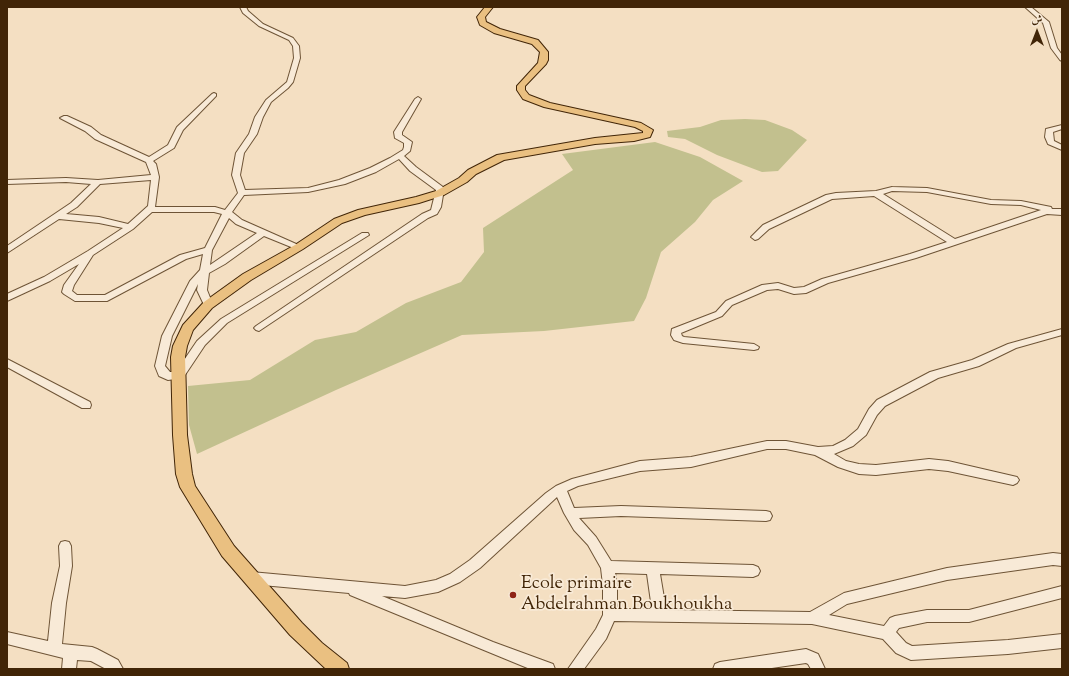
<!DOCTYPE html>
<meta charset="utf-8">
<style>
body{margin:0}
#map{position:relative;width:1069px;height:676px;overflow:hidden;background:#f4dfc2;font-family:"Sorts Mill Goudy",Amiri,serif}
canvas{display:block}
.frame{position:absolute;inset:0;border:8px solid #412507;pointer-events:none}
.north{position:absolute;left:1017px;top:12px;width:40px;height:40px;-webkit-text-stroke:3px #f8ead7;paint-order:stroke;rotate:0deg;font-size:11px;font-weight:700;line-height:16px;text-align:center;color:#412507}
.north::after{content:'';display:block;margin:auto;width:14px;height:18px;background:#412507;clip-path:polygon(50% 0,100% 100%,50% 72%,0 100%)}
</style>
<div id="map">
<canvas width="1069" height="676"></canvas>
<div class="frame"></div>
<div class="north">ش</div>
</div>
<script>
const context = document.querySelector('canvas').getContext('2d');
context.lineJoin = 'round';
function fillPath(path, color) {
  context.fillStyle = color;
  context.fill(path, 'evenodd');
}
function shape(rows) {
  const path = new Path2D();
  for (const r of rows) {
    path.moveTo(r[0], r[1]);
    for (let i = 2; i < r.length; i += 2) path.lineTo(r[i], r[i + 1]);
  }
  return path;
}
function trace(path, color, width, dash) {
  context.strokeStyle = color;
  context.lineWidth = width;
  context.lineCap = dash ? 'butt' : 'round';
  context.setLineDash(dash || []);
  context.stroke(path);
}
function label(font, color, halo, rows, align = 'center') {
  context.font = font + ' "Sorts Mill Goudy",serif';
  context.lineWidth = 3.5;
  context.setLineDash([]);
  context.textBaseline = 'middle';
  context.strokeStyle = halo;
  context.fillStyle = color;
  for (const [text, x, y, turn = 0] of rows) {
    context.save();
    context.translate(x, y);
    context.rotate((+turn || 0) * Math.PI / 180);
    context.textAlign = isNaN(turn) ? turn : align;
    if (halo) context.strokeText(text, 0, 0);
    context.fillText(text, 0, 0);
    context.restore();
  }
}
fillPath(shape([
 [745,119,765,120,792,130,807,140,778,171,762,172,717,155,685,139,668,137,667,131,700,127,721,120],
 [655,142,700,157,743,181,713,200,695,222,661,252,646,298,634,321,544,331,462,335,336,390,197,454,189,425,188,386,250,380,315,340,356,332,406,303,461,282,484,252,483,228,573,170,562,154]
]), '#c2c08e');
const minor = shape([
 [240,7,246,7,248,11,263,24,293,38,299,46,300,58,293,82,288,88,271,102,263,117,257,134,244,153,240,175,245,190,308,188,339,180,370,168,390,158,403,150,404,147,404,143,395,138,394,132,415,99,418,97,421,99,402,132,402,135,412,142,410,151,404,156,416,167,443,187,444,189,441,207,437,214,428,218,259,331,256,330,254,328,256,326,422,214,431,210,436,190,410,171,399,159,376,172,345,184,308,192,244,195,232,212,242,220,303,247,302,249,296,249,264,236,225,264,209,273,207,290,213,305,208,308,205,307,197,290,198,284,172,336,165,366,170,372,176,372,197,341,221,319,362,233,368,233,369,235,227,323,205,345,183,378,168,380,159,376,155,366,162,336,190,281,200,270,203,254,186,259,107,301,75,301,64,294,62,292,64,285,79,264,50,281,7,301,7,294,44,277,88,251,123,228,99,223,59,219,7,253,7,246,71,203,91,184,66,182,7,184,7,180,66,178,98,180,151,175,146,162,95,139,85,131,60,118,64,116,67,116,91,127,101,135,149,157,168,145,177,127,212,94,214,93,216,94,216,96,183,130,174,148,153,161,156,164,159,177,155,207,215,207,225,210,238,193,232,175,236,153,249,134,255,117,266,100,287,82,294,58,293,46,289,40,259,26,243,13,240,7],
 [151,180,148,206,128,224,99,217,66,214,77,207,100,184,151,180],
 [152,212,214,212,222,214,205,248,180,255,105,295,77,295,72,291,74,285,93,255,133,229,152,212],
 [229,218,236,224,257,233,210,265,212,250,229,218],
 [1025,7,1031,7,1049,22,1057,48,1062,55,1062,61,1060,60,1051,48,1043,23,1025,7],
 [1062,125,1062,129,1053,132,1054,141,1062,145,1062,150,1048,144,1045,137,1046,129,1062,125],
 [892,187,927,188,991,200,1021,201,1051,207,1052,209,1062,209,1062,215,1047,214,916,258,828,283,806,293,794,294,778,289,767,290,732,305,722,316,681,333,682,336,684,337,754,344,759,347,758,349,754,350,683,343,674,340,671,335,672,329,716,312,726,301,762,285,778,283,794,288,804,287,822,279,910,254,947,242,874,196,832,199,769,229,758,239,755,240,751,237,763,225,826,195,836,193,876,191,892,187],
 [892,191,927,192,991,204,1021,205,1041,210,955,239,883,194,892,191],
 [1062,329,1062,335,1016,348,979,366,938,378,885,406,877,415,866,435,853,446,834,454,846,461,859,464,876,465,929,459,948,461,1017,477,1019,480,1017,483,1013,485,948,471,929,469,876,475,859,474,838,467,815,455,786,449,767,449,691,467,640,471,578,486,567,491,574,508,621,506,766,511,770,512,772,516,770,520,766,521,621,516,579,518,596,537,611,561,753,565,758,567,760,571,758,575,753,577,660,574,666,610,810,612,844,593,947,568,1053,553,1062,554,1062,566,1053,565,947,580,847,604,829,615,884,626,890,618,895,616,927,610,969,610,1062,586,1062,598,969,622,927,622,899,628,896,632,906,643,912,646,1008,640,1062,634,1062,648,1008,654,911,660,896,653,883,639,812,624,614,621,606,639,584,669,568,669,596,629,603,615,603,585,601,568,588,545,574,530,564,513,557,497,480,568,460,582,438,592,405,598,382,596,493,642,553,664,555,669,530,669,350,595,349,593,251,584,246,582,244,578,246,574,251,572,405,586,436,580,450,574,470,560,546,493,556,486,572,479,640,461,691,457,767,441,786,441,818,447,833,446,845,440,858,429,869,409,877,400,930,372,972,360,1008,344,1062,329],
 [615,573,647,574,652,609,617,609,617,585,615,573],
 [7,359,90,402,91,405,90,408,82,408,7,367,7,359],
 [65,541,69,542,71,546,72,566,66,603,62,644,92,647,97,649,118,660,123,669,106,669,91,661,77,660,76,669,62,669,63,658,7,644,7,632,48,641,52,603,60,566,59,546,61,542,65,541],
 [806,649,818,654,825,669,811,669,808,664,806,663,765,669,713,669,715,664,720,662,806,649]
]);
const major = shape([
 [485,7,493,7,485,17,486,22,500,29,538,40,548,52,548,60,546,64,525,86,525,90,529,95,550,103,641,123,653,130,650,137,634,141,595,144,504,160,476,174,467,182,444,195,419,203,365,215,342,223,303,249,251,280,212,308,193,330,187,346,185,357,187,435,192,474,195,486,234,546,302,623,322,643,347,663,349,669,326,669,290,635,222,556,180,487,176,474,173,435,171,357,173,346,183,325,204,302,243,274,295,245,334,219,358,210,416,197,436,191,459,178,468,170,497,155,595,138,643,133,643,131,635,127,544,107,523,99,517,90,517,86,538,63,540,52,532,44,494,33,480,25,477,17,485,7]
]);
trace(minor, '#6e5436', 2);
trace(major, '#412507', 2);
fillPath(minor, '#f8ead7');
fillPath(major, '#eac081');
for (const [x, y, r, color] of [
 [513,595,4,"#8f2418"]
]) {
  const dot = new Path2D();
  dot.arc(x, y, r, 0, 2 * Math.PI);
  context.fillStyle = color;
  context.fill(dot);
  trace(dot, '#f8ead7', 1.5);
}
label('18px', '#412507', '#f8ead7', [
 ["Ecole primaire",521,585],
 ["Abdelrahman Boukhoukha",521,606]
], 'left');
</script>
